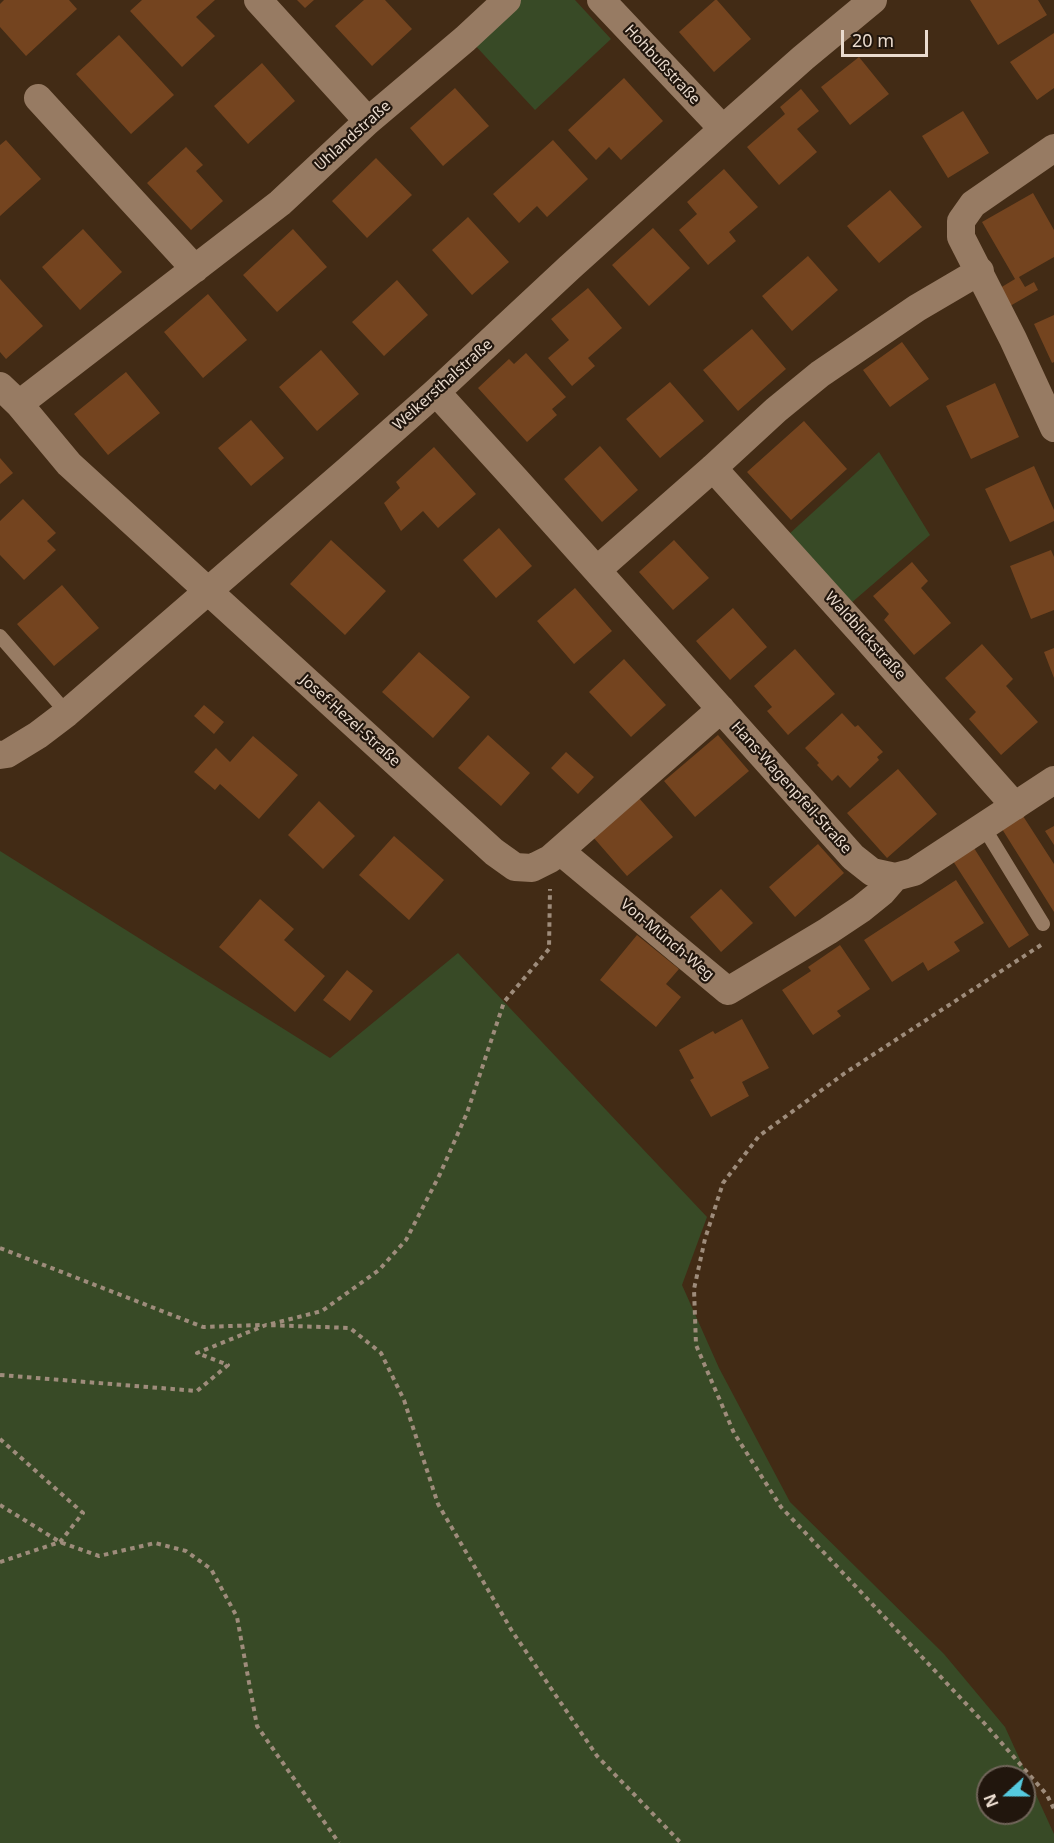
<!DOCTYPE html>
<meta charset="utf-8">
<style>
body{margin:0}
#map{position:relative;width:1054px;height:1843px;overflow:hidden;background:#422b15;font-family:"Noto Sans",sans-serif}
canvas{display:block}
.north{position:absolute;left:976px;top:1765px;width:60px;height:60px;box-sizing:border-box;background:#21160d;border:2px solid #71655a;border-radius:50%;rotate:249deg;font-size:16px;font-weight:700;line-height:24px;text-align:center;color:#eadbce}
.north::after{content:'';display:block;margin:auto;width:21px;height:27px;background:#55cadf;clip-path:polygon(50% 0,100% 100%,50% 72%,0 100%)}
.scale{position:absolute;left:841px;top:30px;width:87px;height:27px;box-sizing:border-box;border:3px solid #eadbce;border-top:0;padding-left:8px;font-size:18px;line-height:21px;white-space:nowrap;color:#eadbce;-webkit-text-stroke:4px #21160d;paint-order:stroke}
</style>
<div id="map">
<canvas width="1054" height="1843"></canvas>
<div class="north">N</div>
<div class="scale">20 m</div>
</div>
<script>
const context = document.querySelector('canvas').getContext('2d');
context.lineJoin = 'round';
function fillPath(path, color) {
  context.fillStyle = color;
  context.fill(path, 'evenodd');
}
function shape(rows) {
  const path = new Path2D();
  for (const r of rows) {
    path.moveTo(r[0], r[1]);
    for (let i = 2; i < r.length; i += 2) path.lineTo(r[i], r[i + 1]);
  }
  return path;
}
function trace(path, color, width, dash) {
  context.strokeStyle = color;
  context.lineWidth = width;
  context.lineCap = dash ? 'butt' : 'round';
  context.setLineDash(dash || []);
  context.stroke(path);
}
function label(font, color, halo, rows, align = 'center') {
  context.font = font + ' "Noto Sans",sans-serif';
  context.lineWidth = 4.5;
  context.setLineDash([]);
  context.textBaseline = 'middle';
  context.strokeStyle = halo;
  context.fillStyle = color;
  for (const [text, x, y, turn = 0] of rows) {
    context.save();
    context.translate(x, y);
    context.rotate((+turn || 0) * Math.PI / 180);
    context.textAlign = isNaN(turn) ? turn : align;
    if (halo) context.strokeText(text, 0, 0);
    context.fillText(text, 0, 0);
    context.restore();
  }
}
fillPath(shape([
 [517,0,575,0,611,39,535,110,472,42],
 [879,452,930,535,850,604,788,535],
 [0,851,330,1058,458,953,707,1217,682,1285,719,1368,790,1502,944,1654,1005,1727,1054,1834,1054,1843,0,1843],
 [988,1777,1024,1777,1024,1813,988,1813]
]), '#384a26');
fillPath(shape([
 [4,0,69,0,77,9,26,56,0,27,0,4],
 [142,0,215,0,196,17,215,36,182,67,130,11],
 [297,0,314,0,305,8],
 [364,0,385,0,412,29,372,66,335,26],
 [715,0,717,0,751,39,714,72,679,32],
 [970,0,1038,0,1047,15,998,45],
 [1054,33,1054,88,1037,100,1010,62],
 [119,35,174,95,131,134,76,74],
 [859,57,889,94,850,125,821,87],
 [262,63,295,101,248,144,214,106],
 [624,78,663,121,621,160,609,147,596,160,568,130],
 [455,88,489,126,443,166,410,128],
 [801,89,819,111,797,129,817,152,779,185,747,147,785,114,780,107],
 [963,111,989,153,948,178,922,136],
 [6,140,41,179,0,216,0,145],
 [553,140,588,179,547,217,537,206,519,223,493,194],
 [186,147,203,165,196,171,223,201,191,230,147,183],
 [376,158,412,195,367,238,332,201],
 [724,169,758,207,729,232,736,241,708,265,679,230,697,214,687,202],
 [890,190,922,227,879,263,847,226],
 [1033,193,1054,230,1054,257,1019,277,1025,287,1034,282,1038,290,1010,306,1000,288,1015,279,982,222],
 [468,217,509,262,472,295,432,250],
 [653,228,690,268,649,306,612,265],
 [83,229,122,272,80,310,42,267],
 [293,229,327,267,277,312,243,275],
 [808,256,838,290,792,331,762,296],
 [0,279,43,326,6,359,0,352],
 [397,280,428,315,384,356,352,322],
 [588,288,622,328,588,358,595,366,572,386,548,358,569,340,551,319],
 [208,294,247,340,203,378,164,332],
 [1054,315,1054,362,1052,363,1034,324],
 [752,329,786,369,738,411,703,370],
 [902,342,929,379,890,407,863,370],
 [321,350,359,394,317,431,279,387],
 [526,353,566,397,552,409,557,415,527,442,478,388,509,359,514,364],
 [126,372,160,413,108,455,74,414],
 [670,382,704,421,660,458,626,419],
 [995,383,1019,437,971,459,946,406],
 [251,420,284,458,251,486,218,448],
 [804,421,847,469,791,520,747,472],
 [600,446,638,490,602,522,564,479],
 [434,447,476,494,438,528,423,511,401,531,384,503,400,488,396,482],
 [0,458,13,473,0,484],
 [1034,466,1054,510,1054,521,1010,542,985,489],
 [23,499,56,533,47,541,56,550,24,580,0,555,0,521],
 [499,528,532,566,496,598,463,560],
 [331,540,386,591,345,635,290,584],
 [674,540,709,578,673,610,639,572],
 [1051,550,1054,557,1054,610,1031,619,1010,566],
 [912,562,928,581,921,588,951,623,914,655,884,620,889,614,873,596],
 [62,585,99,628,54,666,17,624],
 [575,588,612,631,574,664,537,621],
 [733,608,767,647,730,680,696,641],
 [982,644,1013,679,1006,686,1038,722,1001,755,969,719,976,712,945,678],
 [1054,648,1054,678,1044,652],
 [795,649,835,694,788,735,767,711,772,707,754,686],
 [419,652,470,697,433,738,382,692],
 [624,659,666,705,631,737,589,692],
 [204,705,224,722,214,734,194,716],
 [842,713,855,727,858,725,883,752,877,757,879,760,850,788,838,775,832,781,817,765,819,763,805,748],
 [488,735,530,773,501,806,458,768],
 [718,735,749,771,695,817,664,781],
 [253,736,298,775,259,819,220,784,215,790,194,772,216,748,230,762],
 [566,752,594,777,578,794,551,768],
 [898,769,937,814,887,858,847,813],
 [639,798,673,837,627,876,593,837],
 [319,801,355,836,323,869,288,835],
 [1023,816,1054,864,1054,912,1002,829],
 [1054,826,1054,845,1045,831],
 [394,836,444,880,409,920,359,875],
 [818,844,844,873,795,917,769,887],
 [974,848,1029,935,1009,948,953,861],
 [956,880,984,923,954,942,960,951,928,971,923,962,892,982,864,940],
 [721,889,753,923,721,952,690,917],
 [260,899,294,929,284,940,325,976,295,1012,219,947],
 [637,935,679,969,666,984,681,997,656,1027,600,980],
 [840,945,870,989,837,1011,841,1016,813,1035,782,990,811,971,808,967],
 [347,970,373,991,350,1021,323,1000],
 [742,1019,769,1068,742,1082,749,1096,711,1117,690,1080,694,1078,679,1050,713,1031,715,1034]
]), '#74441f');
trace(shape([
 [1041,945,845,1073,759,1136,723,1183,705,1239,694,1289,696,1345,734,1433,781,1507,985,1724,1047,1795,1054,1809],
 [0,1248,203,1327,260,1325],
 [271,1324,322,1311,379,1270,406,1240,440,1174,467,1113,504,1002,549,949,550,889],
 [0,1375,197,1391,228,1365,197,1353,266,1325,350,1328,381,1353,404,1400,438,1504,512,1631,597,1756,681,1843],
 [0,1439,83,1513,60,1542,0,1562],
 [0,1505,60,1542,99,1556,155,1543,186,1551,211,1569,237,1617,257,1726,339,1843]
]), '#9e8c7b', 4, [4.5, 4.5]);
trace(shape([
 [0,636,67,713],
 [983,826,1043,924]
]), '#977b63', 14);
trace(shape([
 [258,0,368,121],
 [601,0,723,129],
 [38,98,195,269],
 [1054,148,973,204,961,221,961,237,1013,339,1054,428],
 [0,386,19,404,69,464,494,852,515,867,532,868,550,859,721,709],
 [436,392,516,480,853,857,872,872,895,877,914,872,1054,780],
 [19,404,280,203,368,121,465,39,507,0],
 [713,468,868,640,1015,806],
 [597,570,713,468,776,410,820,374,917,308,980,271],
 [0,755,7,754,38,735,67,713,349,469,436,392,569,268,723,129,803,58,873,0],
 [560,851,728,991,828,931,861,909,882,892,895,877]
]), '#977b63', 28);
label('15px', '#eadbce', '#21160d', [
 ["Hohbußstraße",662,65,47],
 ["Uhlandstraße",353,136,-42],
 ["Weikersthalstraße",443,385,-42],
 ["Waldblickstraße",865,636,48],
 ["Josef-Hezel-Straße",350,721,42],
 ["Hans-Wagenpfeil-Straße",791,788,48],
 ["Von-Münch-Weg",667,940,40]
]);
</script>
